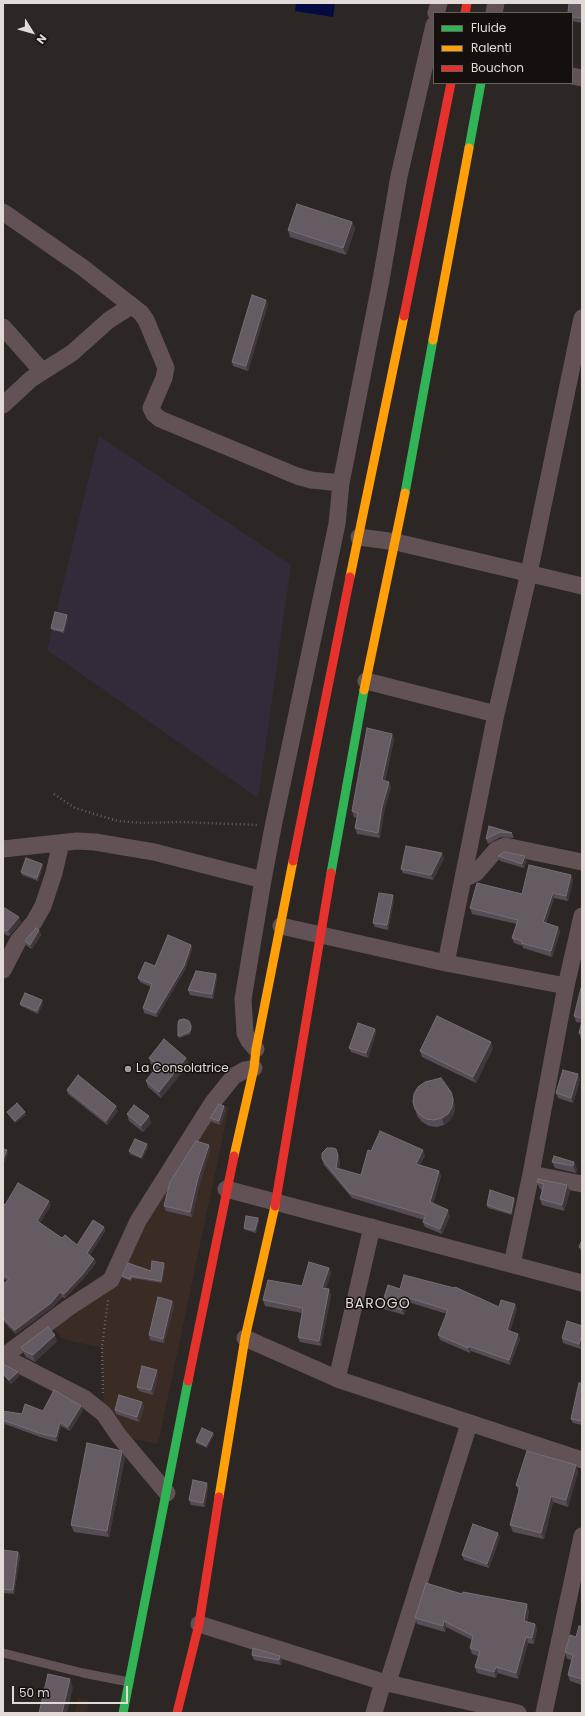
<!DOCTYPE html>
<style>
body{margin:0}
#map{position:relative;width:585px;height:1716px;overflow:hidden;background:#2c2724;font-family:Poppins,sans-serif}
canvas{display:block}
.frame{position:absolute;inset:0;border:4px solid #e1dad7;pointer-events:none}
.legend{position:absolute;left:433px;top:12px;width:140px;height:72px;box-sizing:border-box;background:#15100e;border:1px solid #67615e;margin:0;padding:5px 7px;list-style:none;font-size:12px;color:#e1dad7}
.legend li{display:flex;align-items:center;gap:8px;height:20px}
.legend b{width:20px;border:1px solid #67615e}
.north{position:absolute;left:12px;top:12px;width:40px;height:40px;-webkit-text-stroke:3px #15100e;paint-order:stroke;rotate:127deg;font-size:11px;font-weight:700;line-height:16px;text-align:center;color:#e1dad7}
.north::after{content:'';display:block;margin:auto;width:14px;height:18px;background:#e1dad7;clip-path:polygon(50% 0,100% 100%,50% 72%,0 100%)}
.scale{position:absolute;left:12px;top:1686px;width:116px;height:18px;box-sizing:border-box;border:2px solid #e1dad7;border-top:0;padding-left:5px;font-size:12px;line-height:14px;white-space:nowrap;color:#e1dad7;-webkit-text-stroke:3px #15100e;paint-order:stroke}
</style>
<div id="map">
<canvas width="585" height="1716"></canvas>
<div class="frame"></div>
<ul class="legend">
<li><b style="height:5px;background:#30b455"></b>Fluide</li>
<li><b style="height:5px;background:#ff9f0a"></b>Ralenti</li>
<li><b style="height:5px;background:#e5322d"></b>Bouchon</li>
</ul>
<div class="north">N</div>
<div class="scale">50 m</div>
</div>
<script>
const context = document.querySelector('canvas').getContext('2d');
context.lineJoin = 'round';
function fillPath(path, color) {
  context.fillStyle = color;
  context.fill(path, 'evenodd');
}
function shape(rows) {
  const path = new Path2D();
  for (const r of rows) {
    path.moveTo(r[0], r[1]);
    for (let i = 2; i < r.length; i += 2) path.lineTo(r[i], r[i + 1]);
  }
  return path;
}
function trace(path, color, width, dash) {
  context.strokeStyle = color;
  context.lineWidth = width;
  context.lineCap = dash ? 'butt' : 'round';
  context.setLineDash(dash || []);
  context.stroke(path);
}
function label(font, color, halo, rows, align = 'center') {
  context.font = font + ' Poppins,sans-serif';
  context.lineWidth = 3;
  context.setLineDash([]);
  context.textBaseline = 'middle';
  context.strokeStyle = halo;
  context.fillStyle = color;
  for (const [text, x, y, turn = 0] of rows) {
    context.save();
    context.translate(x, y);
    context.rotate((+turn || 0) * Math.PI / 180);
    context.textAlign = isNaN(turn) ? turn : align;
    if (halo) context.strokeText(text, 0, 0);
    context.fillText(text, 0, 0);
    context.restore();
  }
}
fillPath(shape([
 [214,1103,229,1107,158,1444,119,1436,104,1414,102,1348,63,1339,49,1324,71,1309,110,1267],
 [78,1698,89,1700,87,1713,75,1713]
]), '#3b2b25');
fillPath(shape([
 [99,436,291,565,258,798,47,650]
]), '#332b39');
fillPath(shape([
 [296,3,335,3,333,17,295,11]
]), '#040b3e');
trace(shape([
 [54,794,75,808,118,821,143,823,181,822,258,825],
 [103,1393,102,1348,108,1300]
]), '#6d6163', 2.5, [1, 3]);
trace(shape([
 [3,1653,83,1673,129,1682]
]), '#625256', 9);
trace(shape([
 [436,13,439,3],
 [494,13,496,3],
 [572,76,582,78],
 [3,212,82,267,141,313,146,320,166,368,164,378,151,408,154,414,160,419,297,476,311,480,341,483],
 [3,327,42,371],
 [3,405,31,379,72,353,109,320,131,306],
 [359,537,396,542,582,586],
 [366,681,496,714],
 [3,849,77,841,95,842,154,852,263,880],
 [464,879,476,873,496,850,505,846,582,862],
 [281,926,446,963,566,986],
 [446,963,496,714,529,573,582,318],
 [3,970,18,941,34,922,43,906,54,873,61,843],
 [256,1049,249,1041,245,1033,243,999,263,880,273,827,337,524,341,483,381,280,399,176,434,25],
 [531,1174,582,1184],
 [226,1189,582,1283],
 [512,1264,531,1174,566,986,582,916],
 [245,1338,340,1380,582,1460],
 [3,1354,4,1357,84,1398,104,1414,119,1436,167,1493],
 [3,1357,68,1308,111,1280,138,1221,213,1102,234,1076,245,1070,254,1068],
 [337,1379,372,1227],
 [199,1624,383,1682,518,1713],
 [388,1682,469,1424],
 [374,1713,383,1682],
 [544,1713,582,1536]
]), '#625256', 17);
trace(shape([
 [469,148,481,83],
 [405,493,433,340],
 [331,873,364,690],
 [123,1713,188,1381]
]), '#30b455', 9);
trace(shape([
 [433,340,469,148],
 [350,577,404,316],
 [364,690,405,493],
 [234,1156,254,1068,256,1049,293,861],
 [219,1497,245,1338,275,1206]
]), '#ff9f0a', 9);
trace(shape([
 [465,13,467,3],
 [404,316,451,83],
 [293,861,350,577],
 [275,1206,331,873],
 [188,1381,234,1156],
 [177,1713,199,1624,219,1497]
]), '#e5322d', 9);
fillPath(shape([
 [582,3,582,23,572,21,572,13],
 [352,222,355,229,346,255,290,237,288,230],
 [268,304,248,371,233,366,232,362],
 [68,618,64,633,52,630,51,628],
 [392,734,394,739,385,781,391,787,384,812,380,838,357,834,355,828,357,818,354,817,352,811],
 [489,826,512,833,514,838,501,837,488,844,486,839],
 [498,856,527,861,524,868,500,861],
 [444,858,433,880,403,873,401,869],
 [42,864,43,866,38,881,22,875,21,872],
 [571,875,573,880,568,901,554,898,546,923,558,927,560,932,552,957,523,948,523,946,514,943,512,938,517,924,472,914,470,908,522,894],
 [394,900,388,930,375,927,373,923],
 [3,907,21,922,10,935,8,936,3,933],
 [39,930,41,935,32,949,27,946,25,941],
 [191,945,192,949,185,970,157,1017,144,1013,143,1008,151,987,140,982,138,978,155,966],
 [216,974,217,979,213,999,190,995,188,990],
 [582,988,582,1039,581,1039,579,1033,582,1023,576,1022,574,1016],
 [43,1003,38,1014,21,1006,20,1004],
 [189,1021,192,1028,190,1034,179,1038,178,1036],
 [375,1029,376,1033,368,1058,351,1052,349,1048],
 [493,1048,476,1083,422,1057,420,1051],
 [149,1058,189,1064,161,1098,148,1087,146,1081,156,1068,151,1064],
 [580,1079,573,1103,558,1098,556,1093],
 [67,1090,118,1111,107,1125,68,1094],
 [453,1098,455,1106,454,1114,450,1120,444,1125,437,1127,429,1126,422,1122,417,1116,415,1109],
 [224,1106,226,1110,220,1125,212,1122,210,1118],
 [7,1112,25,1112,26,1115,15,1123,8,1114],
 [127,1114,149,1116,151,1123,143,1132,129,1121],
 [209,1145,210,1150,200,1183,192,1217,166,1211,164,1206],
 [148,1147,142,1159,130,1154,129,1151],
 [425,1155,420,1165,439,1171,441,1176,433,1204,450,1216,442,1234,425,1227,423,1222,424,1220,352,1198,324,1165,322,1159,340,1161,339,1169,361,1175],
 [552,1162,574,1162,577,1169,576,1173,555,1168],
 [537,1182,567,1185,570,1192,564,1211,542,1205,540,1199,542,1190,540,1189],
 [515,1200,512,1215,488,1208,487,1205],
 [3,1203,5,1205,51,1205,40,1223,62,1238,77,1245,104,1227,105,1231,90,1255,94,1259,96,1263,83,1279,65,1298,62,1297,53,1307,16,1334,3,1321,3,1284,7,1281,3,1278],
 [258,1218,259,1221,256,1233,245,1230,244,1228],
 [582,1240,582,1253,579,1247],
 [165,1266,162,1283,132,1278,131,1281,123,1278,122,1276,151,1271],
 [329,1268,331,1273,326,1288,331,1295,321,1346,300,1342,298,1337,302,1313,265,1306,263,1300,302,1286],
 [400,1289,499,1307,517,1309,510,1331,520,1339,510,1365,471,1351,470,1353,440,1340,438,1335,447,1314,408,1302,404,1315,384,1309,382,1304],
 [172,1301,174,1306,164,1343,150,1340,149,1335],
 [582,1326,581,1349,563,1343,562,1338],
 [57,1341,35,1362,26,1357,24,1354,21,1347],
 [3,1364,18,1372,19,1376,11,1384,4,1376,3,1377],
 [158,1375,153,1395,139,1391,137,1387],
 [582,1383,582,1425,573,1423,571,1419],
 [142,1402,144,1407,139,1422,116,1414,115,1410],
 [83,1410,70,1431,61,1426,57,1442,40,1437,5,1424,4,1429,3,1429,3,1411,22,1414,43,1411],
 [214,1435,207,1448,196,1443,196,1441],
 [122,1451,125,1458,109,1537,74,1532,71,1525],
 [576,1465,578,1472,568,1507,553,1502,544,1539,513,1532,510,1525,519,1492,516,1485],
 [208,1487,205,1507,191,1505,189,1500],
 [500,1537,489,1568,464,1560,462,1555],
 [3,1550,18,1552,20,1556,14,1594,3,1593],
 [462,1594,529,1610,527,1622,535,1624,537,1629,534,1644,528,1643,518,1679,498,1673,496,1678,477,1673,475,1667,478,1656,472,1654,470,1648,472,1640,446,1627,445,1632,417,1624,415,1618],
 [582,1627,582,1685,570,1681,568,1675,572,1660,567,1659,565,1652,576,1637],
 [252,1655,280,1656,282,1661,281,1665,254,1660]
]), '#564c55');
fillPath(shape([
 [352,222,355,229,346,255,343,248],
 [266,300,268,304,248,371,246,366],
 [67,615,68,618,64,633,63,631],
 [392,734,394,739,384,785,382,780],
 [389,782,391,787,384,812,380,838,378,833,382,807],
 [442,853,444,858,433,880,431,875],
 [525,856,527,861,524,868,522,864],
 [42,864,43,866,38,881,37,878],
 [571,875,573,880,568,901,566,896],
 [553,893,554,898,544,927,543,922],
 [393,895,394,900,388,930,387,925],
 [19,917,21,922,10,935,8,930],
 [558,927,560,932,552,957,551,951],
 [39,930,41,935,32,949,30,945],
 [191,945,192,949,185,970,157,1017,156,1013],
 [216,974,217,979,213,999,212,994],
 [42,1000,43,1003,38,1014,37,1011],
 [191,1026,192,1028,190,1034,190,1031],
 [375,1029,376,1033,368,1058,366,1053],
 [491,1042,493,1048,476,1083,473,1077],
 [186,1058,189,1064,161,1098,159,1092],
 [578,1074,580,1079,573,1103,571,1098],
 [451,1092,455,1106,454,1114,450,1120,444,1125,442,1118],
 [116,1106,118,1111,107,1125,106,1121],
 [224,1106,226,1110,220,1125,219,1121],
 [25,1112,26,1115,15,1123,15,1121],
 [149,1116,151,1123,143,1132,141,1126],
 [147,1144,148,1147,142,1159,141,1157],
 [209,1145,210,1150,200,1183,192,1217,190,1212,198,1178],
 [7,1150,8,1154,3,1166,3,1159],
 [423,1150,425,1155,418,1170,416,1164],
 [338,1155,340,1161,338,1174,336,1168],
 [574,1162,577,1169,576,1173,573,1166],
 [439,1171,441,1176,432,1208,430,1202],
 [567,1185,570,1192,564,1211,562,1205],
 [514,1198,515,1200,512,1215,511,1213],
 [49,1201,51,1205,39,1225,37,1221],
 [448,1210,450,1216,442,1234,440,1229],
 [258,1218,259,1221,256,1233,255,1230],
 [104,1227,105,1231,89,1257,87,1253],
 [94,1259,96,1263,83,1279,65,1298,64,1294],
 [164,1263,165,1266,162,1283,161,1281],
 [329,1268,331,1273,325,1293,322,1288],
 [329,1289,331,1295,321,1346,319,1341],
 [60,1292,62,1297,53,1307,16,1334,15,1330],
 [406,1297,408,1302,404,1315,402,1310],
 [172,1301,174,1306,164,1343,163,1339],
 [515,1304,517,1309,509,1335,507,1330],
 [518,1334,520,1339,510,1365,509,1360],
 [55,1335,57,1341,35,1362,33,1355],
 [582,1335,582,1344,581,1349,579,1344],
 [469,1346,471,1351,470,1353,468,1348],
 [157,1370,158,1375,153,1395,151,1390],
 [18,1372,19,1376,11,1384,9,1380],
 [142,1402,144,1407,139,1422,137,1417],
 [81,1406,83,1410,70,1431,68,1427],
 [3,1420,5,1424,4,1429,3,1426],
 [60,1422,61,1426,57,1442,56,1437],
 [213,1433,214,1435,207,1448,206,1446],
 [122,1451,125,1458,109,1537,107,1531],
 [576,1465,578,1472,568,1507,566,1500],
 [207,1483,208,1487,205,1507,203,1503],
 [551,1496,553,1502,544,1539,541,1533],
 [498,1533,500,1537,489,1568,487,1564],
 [18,1552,20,1556,14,1594,13,1590],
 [527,1604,529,1610,526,1627,524,1621],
 [444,1621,446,1627,445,1632,443,1626],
 [535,1624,537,1629,534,1644,532,1638],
 [526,1637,528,1643,518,1679,516,1673],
 [280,1656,282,1661,281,1665,279,1660],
 [496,1667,498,1673,496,1678,494,1672],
 [70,1679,73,1688,67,1713,62,1713]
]), '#3f373b');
const building = shape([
 [569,3,582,3,582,18,572,17,572,13,568,13,569,3],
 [297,204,352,222,343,248,288,230,297,204],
 [252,295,266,300,246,366,232,362,252,295],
 [55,612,67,615,63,631,51,628,55,612],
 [367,728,392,734,382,780,389,782,382,807,378,833,355,828,358,813,352,811,367,728],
 [489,826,512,833,500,832,486,839,489,826],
 [406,846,442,853,431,875,401,869,406,846],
 [504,852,525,856,522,864,498,856,504,852],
 [26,858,42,864,37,878,21,872,26,858],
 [529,865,571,875,566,896,553,893,543,922,558,927,551,951,521,943,522,941,512,938,518,920,470,908,477,883,522,894,529,865],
 [379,893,393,895,387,925,373,923,379,893],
 [3,907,19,917,8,930,6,931,3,929,3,907],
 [36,928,39,930,30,945,25,941,36,928],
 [168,935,191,945,184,966,156,1013,143,1008,152,984,138,978,145,962,155,966,168,935],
 [196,971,216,974,212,994,188,990,196,971],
 [581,988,582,988,582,1018,574,1016,581,988],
 [25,993,42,1000,37,1011,20,1004,25,993],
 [437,1016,491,1042,473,1077,420,1051,437,1016],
 [184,1019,189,1021,191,1026,190,1031,178,1036,178,1024,179,1020,184,1019],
 [582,1021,582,1034,579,1033,582,1021],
 [358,1023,375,1029,366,1053,349,1048,358,1023],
 [164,1039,186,1058,159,1092,146,1081,158,1065,149,1058,164,1039],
 [563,1070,578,1074,571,1098,556,1093,563,1070],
 [78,1075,116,1106,106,1121,67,1090,78,1075],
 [441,1078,451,1092,453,1099,452,1107,448,1114,442,1118,434,1120,426,1119,420,1115,415,1109,413,1102,414,1094,418,1087,425,1082,441,1078],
 [17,1103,25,1112,15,1121,7,1112,17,1103],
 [219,1104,224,1106,219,1121,210,1118,219,1104],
 [134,1105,149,1116,141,1126,127,1114,134,1105],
 [380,1131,423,1150,416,1164,439,1171,430,1202,448,1210,440,1229,423,1222,426,1215,350,1193,322,1159,322,1153,327,1148,333,1148,336,1149,338,1155,336,1168,361,1175,368,1150,371,1151,380,1131],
 [135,1139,147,1144,141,1157,129,1151,135,1139],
 [196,1141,209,1145,198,1178,190,1212,164,1206,170,1182,196,1141],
 [3,1149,7,1150,3,1159,3,1149],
 [554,1156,574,1162,573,1166,552,1162,554,1156],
 [538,1179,567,1185,562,1205,540,1199,544,1184,537,1182,538,1179],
 [18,1183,49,1201,37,1221,62,1238,65,1235,77,1245,93,1220,104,1227,87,1253,94,1259,82,1275,64,1294,60,1292,51,1303,15,1330,3,1318,3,1284,10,1279,3,1275,3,1203,5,1205,18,1183],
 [490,1190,514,1198,511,1213,487,1205,490,1190],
 [246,1216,258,1218,255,1230,244,1228,246,1216],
 [582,1240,582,1248,579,1247,582,1240],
 [152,1261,164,1263,161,1281,131,1276,130,1279,122,1276,128,1263,151,1271,152,1261],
 [309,1262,329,1268,322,1288,329,1289,319,1341,298,1337,303,1308,263,1300,268,1280,302,1286,309,1262],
 [404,1275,454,1288,455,1287,499,1307,501,1300,515,1304,507,1330,518,1334,509,1360,469,1346,468,1348,438,1335,448,1310,406,1297,402,1310,382,1304,388,1285,400,1289,404,1275],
 [158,1297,172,1301,163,1339,149,1335,158,1297],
 [567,1321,582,1326,582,1335,579,1344,562,1338,567,1321],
 [48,1327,55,1335,33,1355,24,1351,21,1347,48,1327],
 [3,1364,18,1372,9,1380,3,1373,3,1364],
 [142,1366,157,1370,151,1390,137,1387,142,1366],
 [579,1383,582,1383,582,1421,571,1419,579,1383],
 [54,1390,81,1406,68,1427,60,1422,56,1437,39,1433,3,1420,3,1421,3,1411,22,1414,25,1404,43,1411,54,1390],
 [119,1395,142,1402,137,1417,115,1410,119,1395],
 [202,1428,213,1433,206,1446,196,1441,202,1428],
 [87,1443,122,1451,107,1531,71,1525,87,1443],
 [527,1451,576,1465,566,1500,551,1496,541,1533,510,1525,520,1487,516,1485,527,1451],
 [193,1480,207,1483,203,1503,189,1500,193,1480],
 [473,1524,498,1533,487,1564,462,1555,473,1524],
 [3,1550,18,1552,13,1590,3,1589,3,1550],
 [426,1583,462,1594,463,1592,527,1604,524,1621,535,1624,532,1638,526,1637,516,1673,496,1667,494,1672,475,1667,480,1651,470,1648,473,1636,444,1621,443,1626,415,1618,426,1583],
 [579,1626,582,1627,582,1679,568,1675,573,1655,565,1652,570,1635,576,1637,579,1626],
 [253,1648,280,1656,279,1660,252,1655,253,1648],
 [48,1674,70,1679,62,1713,39,1713,48,1674]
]);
fillPath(building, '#645b63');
trace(building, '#786f75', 1);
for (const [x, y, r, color] of [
 [128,1069,4,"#a29b98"]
]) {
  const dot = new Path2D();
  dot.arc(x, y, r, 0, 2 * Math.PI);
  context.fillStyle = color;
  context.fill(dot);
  trace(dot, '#15100e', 1.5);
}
label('12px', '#e1dad7', '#15100e', [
 ["La Consolatrice",136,1069]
], 'left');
context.letterSpacing = '1px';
label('14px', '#e1dad7', '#15100e', [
 ["BAROGO",378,1304]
]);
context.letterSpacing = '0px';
</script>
